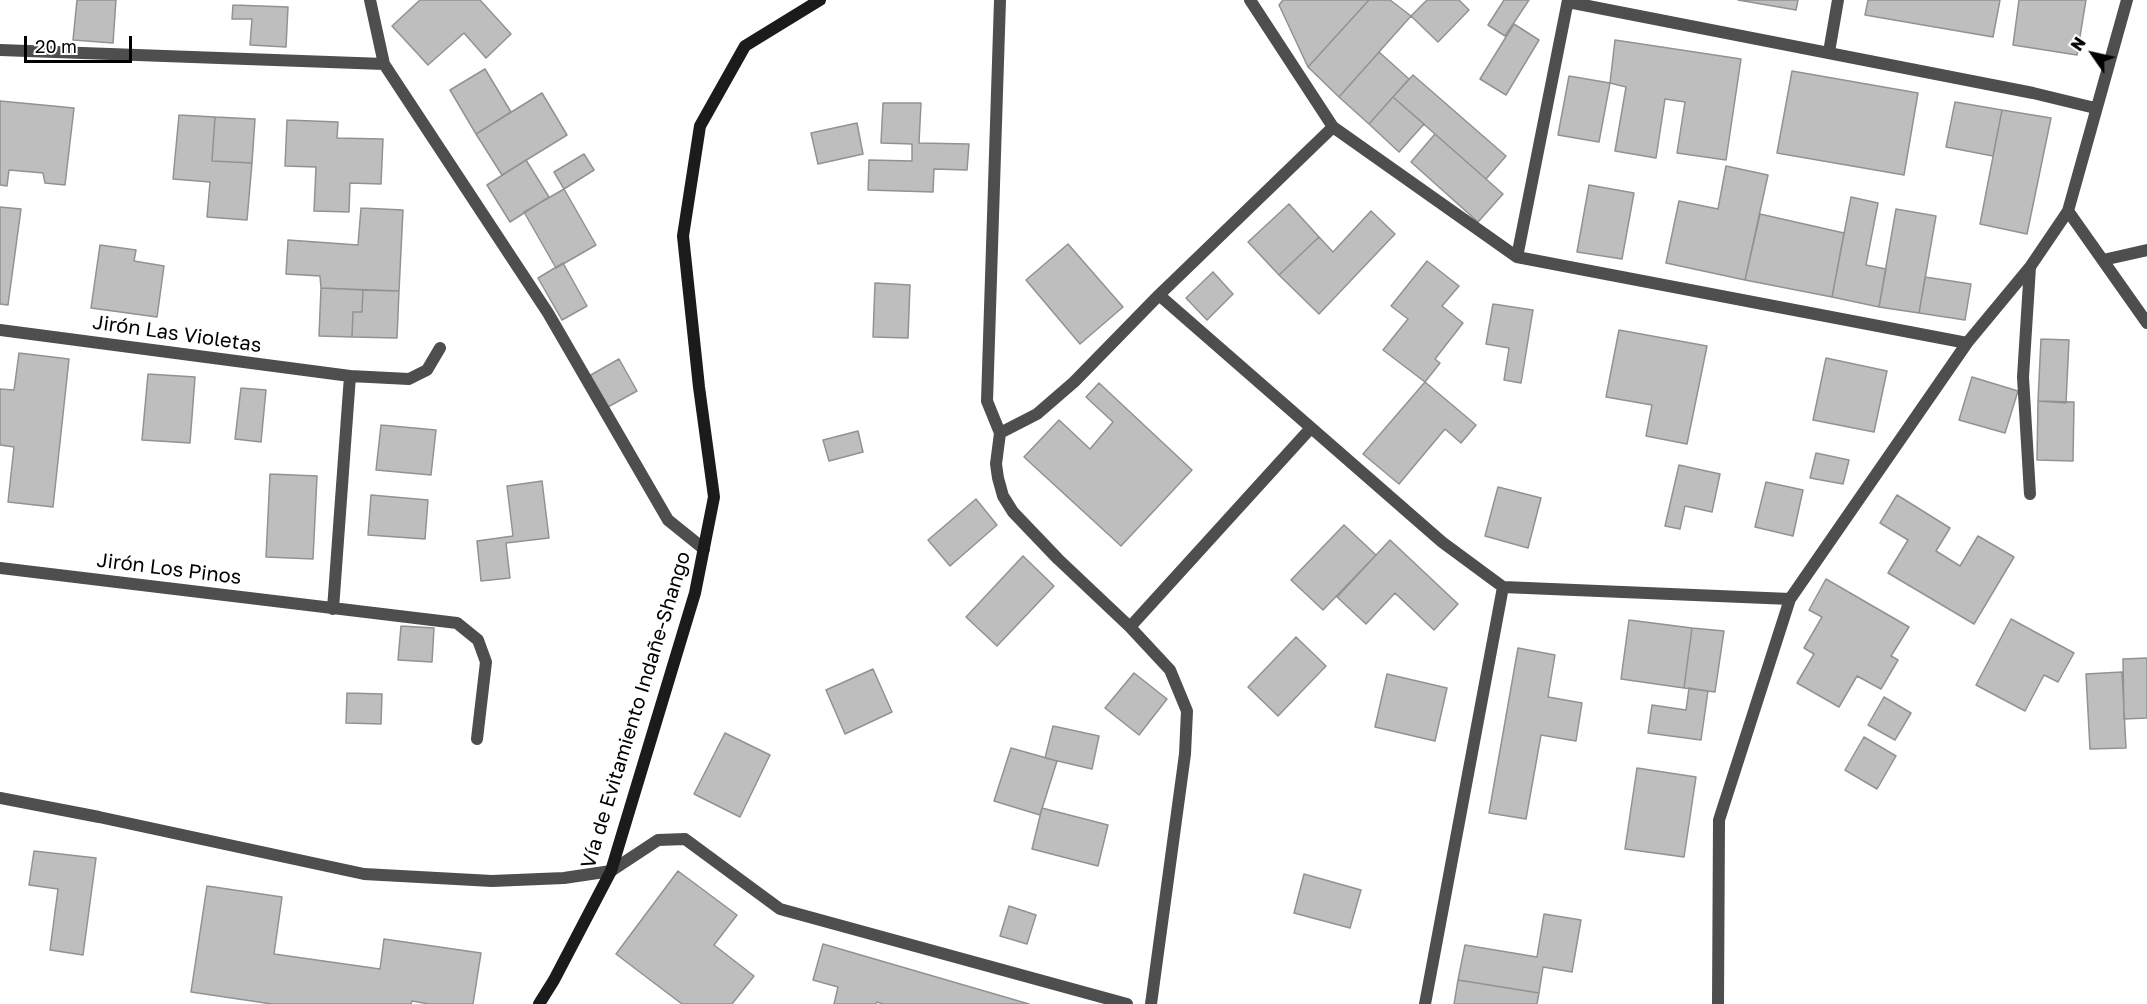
<!DOCTYPE html>
<meta charset="utf-8">
<style>
body{margin:0}
#map{position:relative;width:2147px;height:1004px;overflow:hidden;background:#fff;font-family:"Golos Text",sans-serif}
canvas{display:block}
.north{position:absolute;left:2063px;top:24px;width:60px;height:60px;-webkit-text-stroke:4px #fff;paint-order:stroke;rotate:304deg;font-size:16px;font-weight:700;line-height:24px;text-align:center;color:#000}
.north::after{content:'';display:block;margin:auto;width:21px;height:27px;background:#000;clip-path:polygon(50% 0,100% 100%,50% 72%,0 100%)}
.scale{position:absolute;left:24px;top:36px;width:108px;height:27px;box-sizing:border-box;border:3px solid #000;border-top:0;padding-left:8px;font-size:18px;line-height:21px;white-space:nowrap;color:#000;-webkit-text-stroke:4px #fff;paint-order:stroke}
</style>
<div id="map">
<canvas width="2147" height="1004"></canvas>
<div class="north">N</div>
<div class="scale">20 m</div>
</div>
<script>
const context = document.querySelector('canvas').getContext('2d');
context.lineJoin = 'round';
function fillPath(path, color) {
  context.fillStyle = color;
  context.fill(path, 'evenodd');
}
function shape(rows) {
  const path = new Path2D();
  for (const r of rows) {
    path.moveTo(r[0], r[1]);
    for (let i = 2; i < r.length; i += 2) path.lineTo(r[i], r[i + 1]);
  }
  return path;
}
function trace(path, color, width, dash) {
  context.strokeStyle = color;
  context.lineWidth = width;
  context.lineCap = dash ? 'butt' : 'round';
  context.setLineDash(dash || []);
  context.stroke(path);
}
function label(font, color, halo, rows, align = 'center') {
  context.font = font + ' "Golos Text",sans-serif';
  context.lineWidth = 4.5;
  context.setLineDash([]);
  context.textBaseline = 'middle';
  context.strokeStyle = halo;
  context.fillStyle = color;
  for (const [text, x, y, turn = 0] of rows) {
    context.save();
    context.translate(x, y);
    context.rotate((+turn || 0) * Math.PI / 180);
    context.textAlign = isNaN(turn) ? turn : align;
    if (halo) context.strokeText(text, 0, 0);
    context.fillText(text, 0, 0);
    context.restore();
  }
}
const building = shape([
 [77,0,116,0,113,43,73,40,77,0],
 [420,0,480,0,511,34,486,58,464,33,428,65,392,26,420,0],
 [1283,0,1369,0,1308,67,1279,5,1283,0],
 [1369,0,1390,0,1411,16,1339,97,1308,67,1369,0],
 [1427,0,1459,0,1469,10,1438,42,1411,16,1427,0],
 [1504,0,1529,0,1505,36,1488,25,1504,0],
 [1738,0,1798,0,1796,10,1738,0],
 [1868,0,2000,0,1993,37,1865,15,1868,0],
 [2019,0,2086,0,2077,55,2013,45,2019,0],
 [233,5,288,7,286,47,250,45,252,19,232,19,233,5],
 [1514,24,1539,40,1506,95,1480,79,1514,24],
 [1615,40,1741,59,1726,160,1677,153,1685,102,1665,99,1656,158,1615,151,1626,87,1610,83,1615,40],
 [1379,52,1409,79,1369,124,1339,97,1379,52],
 [485,69,511,112,476,134,450,90,485,69],
 [1792,71,1918,93,1904,175,1777,153,1792,71],
 [1413,75,1506,156,1486,179,1393,97,1413,75],
 [1569,76,1610,83,1599,142,1558,135,1569,76],
 [542,93,567,135,502,175,476,134,542,93],
 [1393,97,1424,124,1399,152,1369,124,1393,97],
 [0,101,74,108,65,185,45,183,43,173,9,170,7,186,0,185,0,101],
 [1955,102,2002,110,1993,156,1946,147,1955,102],
 [883,103,921,103,919,143,969,144,967,170,934,169,933,192,868,190,869,160,912,161,912,144,881,143,883,103],
 [2002,110,2051,118,2027,234,1980,224,2002,110],
 [179,115,215,117,212,161,252,163,247,220,207,217,210,182,173,179,179,115],
 [215,117,255,119,252,163,212,161,215,117],
 [287,120,338,122,337,138,383,139,381,184,350,183,349,212,314,211,316,167,285,166,287,120],
 [857,123,863,154,818,164,811,133,857,123],
 [1435,134,1503,194,1478,222,1411,162,1435,134],
 [584,154,594,170,564,189,554,172,584,154],
 [526,160,549,197,510,222,487,185,526,160],
 [1726,166,1768,175,1745,280,1666,263,1679,201,1718,209,1726,166],
 [1589,185,1634,193,1622,259,1577,252,1589,185],
 [564,189,596,245,556,268,524,212,564,189],
 [1851,197,1878,203,1866,265,1886,269,1879,307,1832,297,1851,197],
 [1289,204,1319,237,1279,275,1248,242,1289,204],
 [0,207,21,209,8,305,0,304,0,207],
 [361,208,403,210,399,291,321,288,320,276,286,274,288,240,358,245,361,208],
 [1896,209,1936,216,1919,313,1879,307,1896,209],
 [1371,211,1395,234,1319,314,1279,275,1319,237,1333,252,1371,211],
 [1760,214,1844,233,1832,297,1745,280,1760,214],
 [1068,244,1123,307,1080,344,1026,280,1068,244],
 [100,245,136,250,134,261,164,266,157,317,91,308,100,245],
 [1427,261,1459,286,1442,306,1463,323,1435,359,1440,363,1425,382,1383,350,1408,319,1391,306,1427,261],
 [563,263,587,306,562,320,538,278,563,263],
 [1213,272,1233,294,1207,320,1186,298,1213,272],
 [1925,277,1971,284,1965,320,1919,313,1925,277],
 [875,283,910,285,908,338,873,337,875,283],
 [321,288,363,290,362,312,353,312,352,337,319,336,321,288],
 [363,290,399,291,397,338,352,337,353,312,362,312,363,290],
 [1493,304,1533,310,1521,383,1504,380,1509,348,1486,344,1493,304],
 [1619,330,1707,346,1687,444,1646,436,1652,405,1606,397,1619,330],
 [2041,339,2069,340,2066,403,2038,401,2041,339],
 [19,353,69,359,53,507,8,502,14,447,0,445,0,389,14,390,19,353],
 [1826,358,1887,371,1874,432,1813,420,1826,358],
 [619,359,637,391,606,408,589,376,619,359],
 [148,374,195,377,190,443,142,440,148,374],
 [1972,377,2018,391,2005,433,1959,420,1972,377],
 [1425,382,1476,425,1461,443,1445,429,1399,484,1363,454,1425,382],
 [1099,383,1192,470,1121,546,1024,457,1059,420,1090,449,1113,422,1086,397,1099,383],
 [241,388,266,390,261,442,235,439,241,388],
 [2038,401,2074,402,2073,461,2037,460,2038,401],
 [381,425,436,430,431,475,376,470,381,425],
 [858,431,863,452,829,461,823,440,858,431],
 [1816,453,1849,460,1843,484,1810,478,1816,453],
 [1679,465,1720,474,1712,512,1685,506,1680,529,1665,526,1679,465],
 [270,474,317,476,313,559,266,557,270,474],
 [542,481,549,538,506,543,510,578,481,581,477,541,513,536,507,486,542,481],
 [1766,482,1803,490,1793,536,1755,527,1766,482],
 [1498,487,1541,498,1528,548,1485,536,1498,487],
 [371,495,428,500,425,539,368,535,371,495],
 [1897,495,1950,528,1936,551,1960,566,1978,536,2014,557,1974,624,1888,573,1908,540,1880,523,1897,495],
 [976,499,997,525,950,566,928,540,976,499],
 [1344,525,1376,555,1323,610,1291,580,1344,525],
 [1390,540,1458,604,1434,630,1395,593,1366,624,1337,597,1390,540],
 [1023,556,1054,586,997,646,966,617,1023,556],
 [1826,579,1909,627,1891,656,1898,660,1881,689,1857,676,1839,707,1797,683,1814,654,1804,648,1822,617,1809,610,1826,579],
 [2011,619,2074,653,2058,682,2044,675,2025,711,1976,685,2011,619],
 [1629,620,1692,628,1684,688,1621,679,1629,620],
 [401,626,434,628,432,662,398,660,401,626],
 [1692,628,1724,631,1715,692,1684,688,1692,628],
 [1296,637,1326,666,1278,716,1248,687,1296,637],
 [1518,648,1555,655,1548,697,1582,703,1576,741,1541,735,1526,819,1489,813,1518,648],
 [2147,658,2147,718,2124,719,2123,659,2147,658],
 [873,669,892,712,845,734,826,690,873,669],
 [2122,672,2126,748,2090,749,2086,674,2122,672],
 [1134,673,1167,699,1139,735,1105,708,1134,673],
 [1387,674,1447,688,1435,741,1375,727,1387,674],
 [1689,688,1708,691,1701,740,1648,733,1652,705,1686,710,1689,688],
 [347,693,382,694,381,724,346,723,347,693],
 [1884,697,1911,713,1895,740,1868,725,1884,697],
 [1053,726,1099,736,1092,769,1045,758,1053,726],
 [725,733,770,755,740,817,694,794,725,733],
 [1864,737,1896,756,1877,789,1845,770,1864,737],
 [1011,748,1057,761,1040,815,994,801,1011,748],
 [1637,768,1696,777,1684,857,1625,849,1637,768],
 [1042,808,1108,825,1098,866,1032,849,1042,808],
 [34,851,96,858,83,955,50,950,58,889,29,885,34,851],
 [678,871,737,915,714,945,754,976,732,1004,682,1004,616,954,678,871],
 [1304,874,1361,890,1350,928,1294,913,1304,874],
 [207,886,282,897,274,954,380,969,384,939,481,953,473,1004,429,1004,412,1001,411,1004,272,1004,191,992,207,886],
 [1009,906,1036,915,1027,944,1000,936,1009,906],
 [1544,914,1581,920,1572,972,1543,967,1539,993,1458,980,1465,945,1537,957,1544,914],
 [823,944,1029,1004,883,1004,877,1002,876,1004,834,1004,838,987,813,980,823,944],
 [1458,980,1539,993,1537,1004,1454,1004,1458,980]
]);
fillPath(building, '#bebebe');
trace(building, '#929292', 1.5);
trace(shape([
 [370,0,384,64,548,313,668,520,704,549],
 [1000,0,987,401,1000,433,996,464,998,478,1003,496,1013,512,1058,559,1130,627],
 [1250,0,1333,127,1517,257,1967,343,2030,267],
 [1568,2,2033,93,2095,108],
 [0,50,384,64],
 [1829,52,1838,0],
 [2068,211,2147,323],
 [1517,257,1568,0],
 [2103,260,2147,250],
 [1159,295,1442,542,1503,587,1790,599,1967,343],
 [0,330,350,376],
 [1000,433,1037,414,1074,382,1159,295,1333,127],
 [2030,494,2023,377,2030,267,2068,211,2127,0],
 [0,568,457,623,478,640,486,662,477,739],
 [333,609,350,376,409,379,427,370,440,348],
 [0,798,99,817,364,874,492,881,564,878,611,871,658,840,685,839,780,909,1127,1004],
 [1151,1004,1185,754,1187,711,1170,670,1130,627,1310,429],
 [1425,1004,1503,587],
 [1718,1004,1719,820,1790,599]
]), '#4e4e4e', 12);
trace(shape([
 [539,1004,554,980,611,871,695,593,714,497,699,387,683,236,700,126,745,46,820,0]
]), '#1b1b1b', 12);
label('20px', '#000', '#fff', [
 ["Jirón Las Violetas",177,334,8],
 ["Jirón Los Pinos",169,569,7],
 ["Vía de Evitamiento Indañe-Shango",636,710,-73]
]);
</script>
